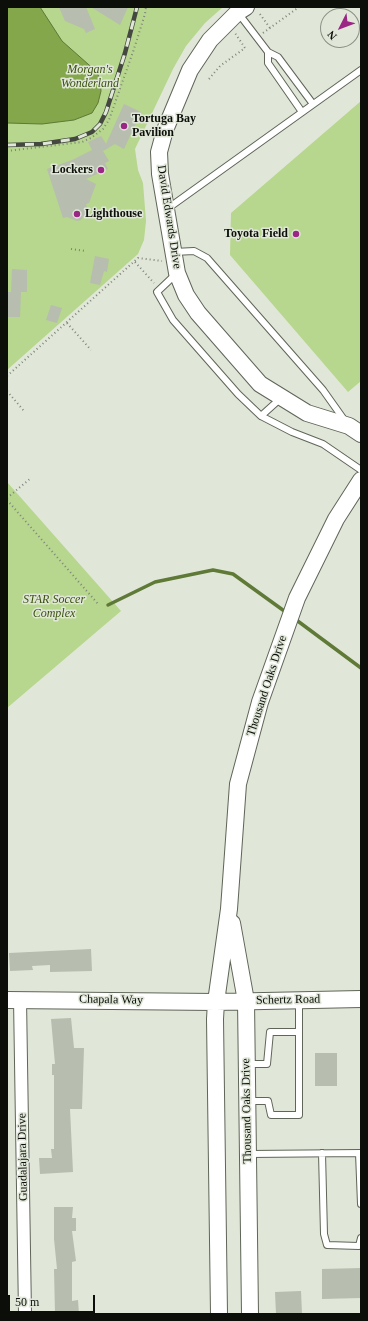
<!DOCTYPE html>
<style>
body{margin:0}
#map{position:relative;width:368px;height:1321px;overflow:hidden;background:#e0e7d8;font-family:Georgia,serif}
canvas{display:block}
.frame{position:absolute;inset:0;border:8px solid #0b0e09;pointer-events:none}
.north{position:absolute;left:320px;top:8px;width:40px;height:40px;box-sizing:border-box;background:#e0e7d8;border:1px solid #8b9085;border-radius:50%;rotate:228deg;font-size:11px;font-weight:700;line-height:16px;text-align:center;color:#0b0e09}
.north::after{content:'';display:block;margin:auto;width:14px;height:18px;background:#9a2784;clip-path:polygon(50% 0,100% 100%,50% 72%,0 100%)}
.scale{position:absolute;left:8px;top:1295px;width:87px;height:18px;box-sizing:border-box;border:2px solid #0b0e09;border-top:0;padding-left:5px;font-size:12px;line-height:14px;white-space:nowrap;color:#0b0e09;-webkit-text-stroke:3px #e0e7d8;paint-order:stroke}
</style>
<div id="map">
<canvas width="368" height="1321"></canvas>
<div class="frame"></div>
<div class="north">N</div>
<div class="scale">50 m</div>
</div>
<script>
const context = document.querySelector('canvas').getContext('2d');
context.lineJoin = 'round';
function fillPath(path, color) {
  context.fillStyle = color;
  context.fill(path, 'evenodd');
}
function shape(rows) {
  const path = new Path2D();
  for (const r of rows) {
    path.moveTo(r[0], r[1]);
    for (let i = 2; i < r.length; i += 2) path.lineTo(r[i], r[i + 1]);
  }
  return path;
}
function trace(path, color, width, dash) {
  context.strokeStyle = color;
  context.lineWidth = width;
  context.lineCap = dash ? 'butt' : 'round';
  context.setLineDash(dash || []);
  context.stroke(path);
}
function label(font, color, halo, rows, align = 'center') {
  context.font = font + ' Georgia,serif';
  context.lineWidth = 3;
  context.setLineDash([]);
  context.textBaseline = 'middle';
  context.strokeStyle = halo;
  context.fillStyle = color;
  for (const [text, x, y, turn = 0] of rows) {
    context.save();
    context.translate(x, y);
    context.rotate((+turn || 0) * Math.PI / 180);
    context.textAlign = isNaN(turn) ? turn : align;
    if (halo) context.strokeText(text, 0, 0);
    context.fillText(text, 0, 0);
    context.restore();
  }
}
fillPath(shape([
 [7,7,223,7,205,23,186,46,173,69,135,149,138,170,143,183,146,221,144,240,138,254,7,370],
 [361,101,361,381,348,392,230,255,231,213],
 [7,482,121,611,7,708]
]), '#b7d68e');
const water = shape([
 [7,7,40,7,62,41,97,72,100,80,101,91,98,103,92,113,74,120,42,124,7,123,7,7]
]);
fillPath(water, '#83a74a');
trace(water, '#5f7936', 1);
trace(shape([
 [108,605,155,582,213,570,233,574,287,613],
 [295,619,361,668]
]), '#5f7936', 3.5);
fillPath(shape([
 [59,7,86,7,95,29,86,33,84,29,65,21],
 [91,7,128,7,120,25],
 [124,104,141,112,124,149,115,144,103,151,109,161,105,163,108,169,86,179,96,184,89,203,86,204,88,211,81,220,77,221,67,217,63,218,47,169,72,160,92,150,88,142,101,136,106,144],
 [95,256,109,259,107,272,104,271,100,285,90,283],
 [12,269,27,270,27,292,21,292,20,317,7,317,7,292,11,292],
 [51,305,62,308,57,323,46,320],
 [91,949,92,971,50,972,50,965,32,966,33,970,10,971,9,953],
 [71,1018,74,1048,84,1048,82,1109,70,1109,73,1172,40,1174,39,1158,52,1158,51,1149,54,1149,54,1075,52,1075,52,1064,55,1064,51,1019],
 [315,1053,337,1053,337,1086,315,1086],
 [54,1207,73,1207,72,1218,76,1218,76,1231,72,1231,76,1261,72,1262,72,1301,78,1300,79,1314,55,1314,54,1269,57,1269,54,1239],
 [361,1268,361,1298,322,1299,322,1269],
 [301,1291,302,1314,276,1314,275,1292]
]), '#b7bdaf');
const lane = shape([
 [239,14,268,52,278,57,313,104],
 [268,52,268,63,302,112],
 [167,209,361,70],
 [174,252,194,251,207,258,323,390,345,421],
 [176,274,157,292,173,320,238,394,261,416,292,432,323,444,361,470],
 [261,416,281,398],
 [247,1064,267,1064,270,1032,299,1032],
 [247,1101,268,1101,271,1115,299,1115,299,1000],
 [322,1153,324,1234,327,1245,359,1246,361,1238],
 [359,1153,361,1204],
 [249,1154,361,1153]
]);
const street = shape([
 [20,999,25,1314]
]);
const secondary = shape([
 [246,7,238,12,210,40,190,70,165,130,159,152,160,174,177,273,186,295,198,313,260,384,307,413,349,426,361,434],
 [232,923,246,1001,250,1314],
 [7,1000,216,1002,361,999],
 [219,1314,215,1019,216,1002,229,909,238,784,260,702,297,598,336,519,361,480]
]);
trace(lane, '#5f6558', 8);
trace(street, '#5f6558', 14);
trace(secondary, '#5f6558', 18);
trace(shape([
 [260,14,270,28],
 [263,33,299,7],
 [209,79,220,66,245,48,235,33],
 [7,151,82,142,91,138,103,129,109,120,134,49,145,14,146,7],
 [71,249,86,251],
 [135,262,154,283],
 [67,323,91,350],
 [7,376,138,258,162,261],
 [7,391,24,411],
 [7,498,31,478],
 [7,500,99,605]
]), '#7f847a', 2, [1, 3]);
trace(lane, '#fff', 6);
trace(street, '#fff', 12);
trace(secondary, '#fff', 16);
const rail = shape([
 [7,145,41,144,75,139,92,132,100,124,106,112,125,53,137,7]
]);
trace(rail, '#444841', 4.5);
trace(rail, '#e0e7d8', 3, [9]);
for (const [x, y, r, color] of [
 [124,126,4,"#9a2784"],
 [101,170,4,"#9a2784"],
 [77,214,4,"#9a2784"],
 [296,234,4,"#9a2784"]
]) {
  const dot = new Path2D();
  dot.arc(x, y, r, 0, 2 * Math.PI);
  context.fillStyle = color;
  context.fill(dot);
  trace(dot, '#e0e7d8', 1.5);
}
label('italic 12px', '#3a510d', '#e0e7d8', [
 ["Morgan's",90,70],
 ["Wonderland",90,84],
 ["STAR Soccer",54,600],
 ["Complex",54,614]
]);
label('bold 12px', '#0b0e09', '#e0e7d8', [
 ["Tortuga Bay",132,119],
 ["Pavilion",132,133],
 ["Lockers",93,170,"right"],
 ["Lighthouse",85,214],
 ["Toyota Field",288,234,"right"]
], 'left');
label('12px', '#0b0e09', '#e0e7d8', [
 ["David Edwards Drive",169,217,81],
 ["Thousand Oaks Drive",267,686,-72],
 ["Chapala Way",111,1000,1],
 ["Schertz Road",288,1000,-1],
 ["Thousand Oaks Drive",247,1111,-91],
 ["Guadalajara Drive",23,1157,-91]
]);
</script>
